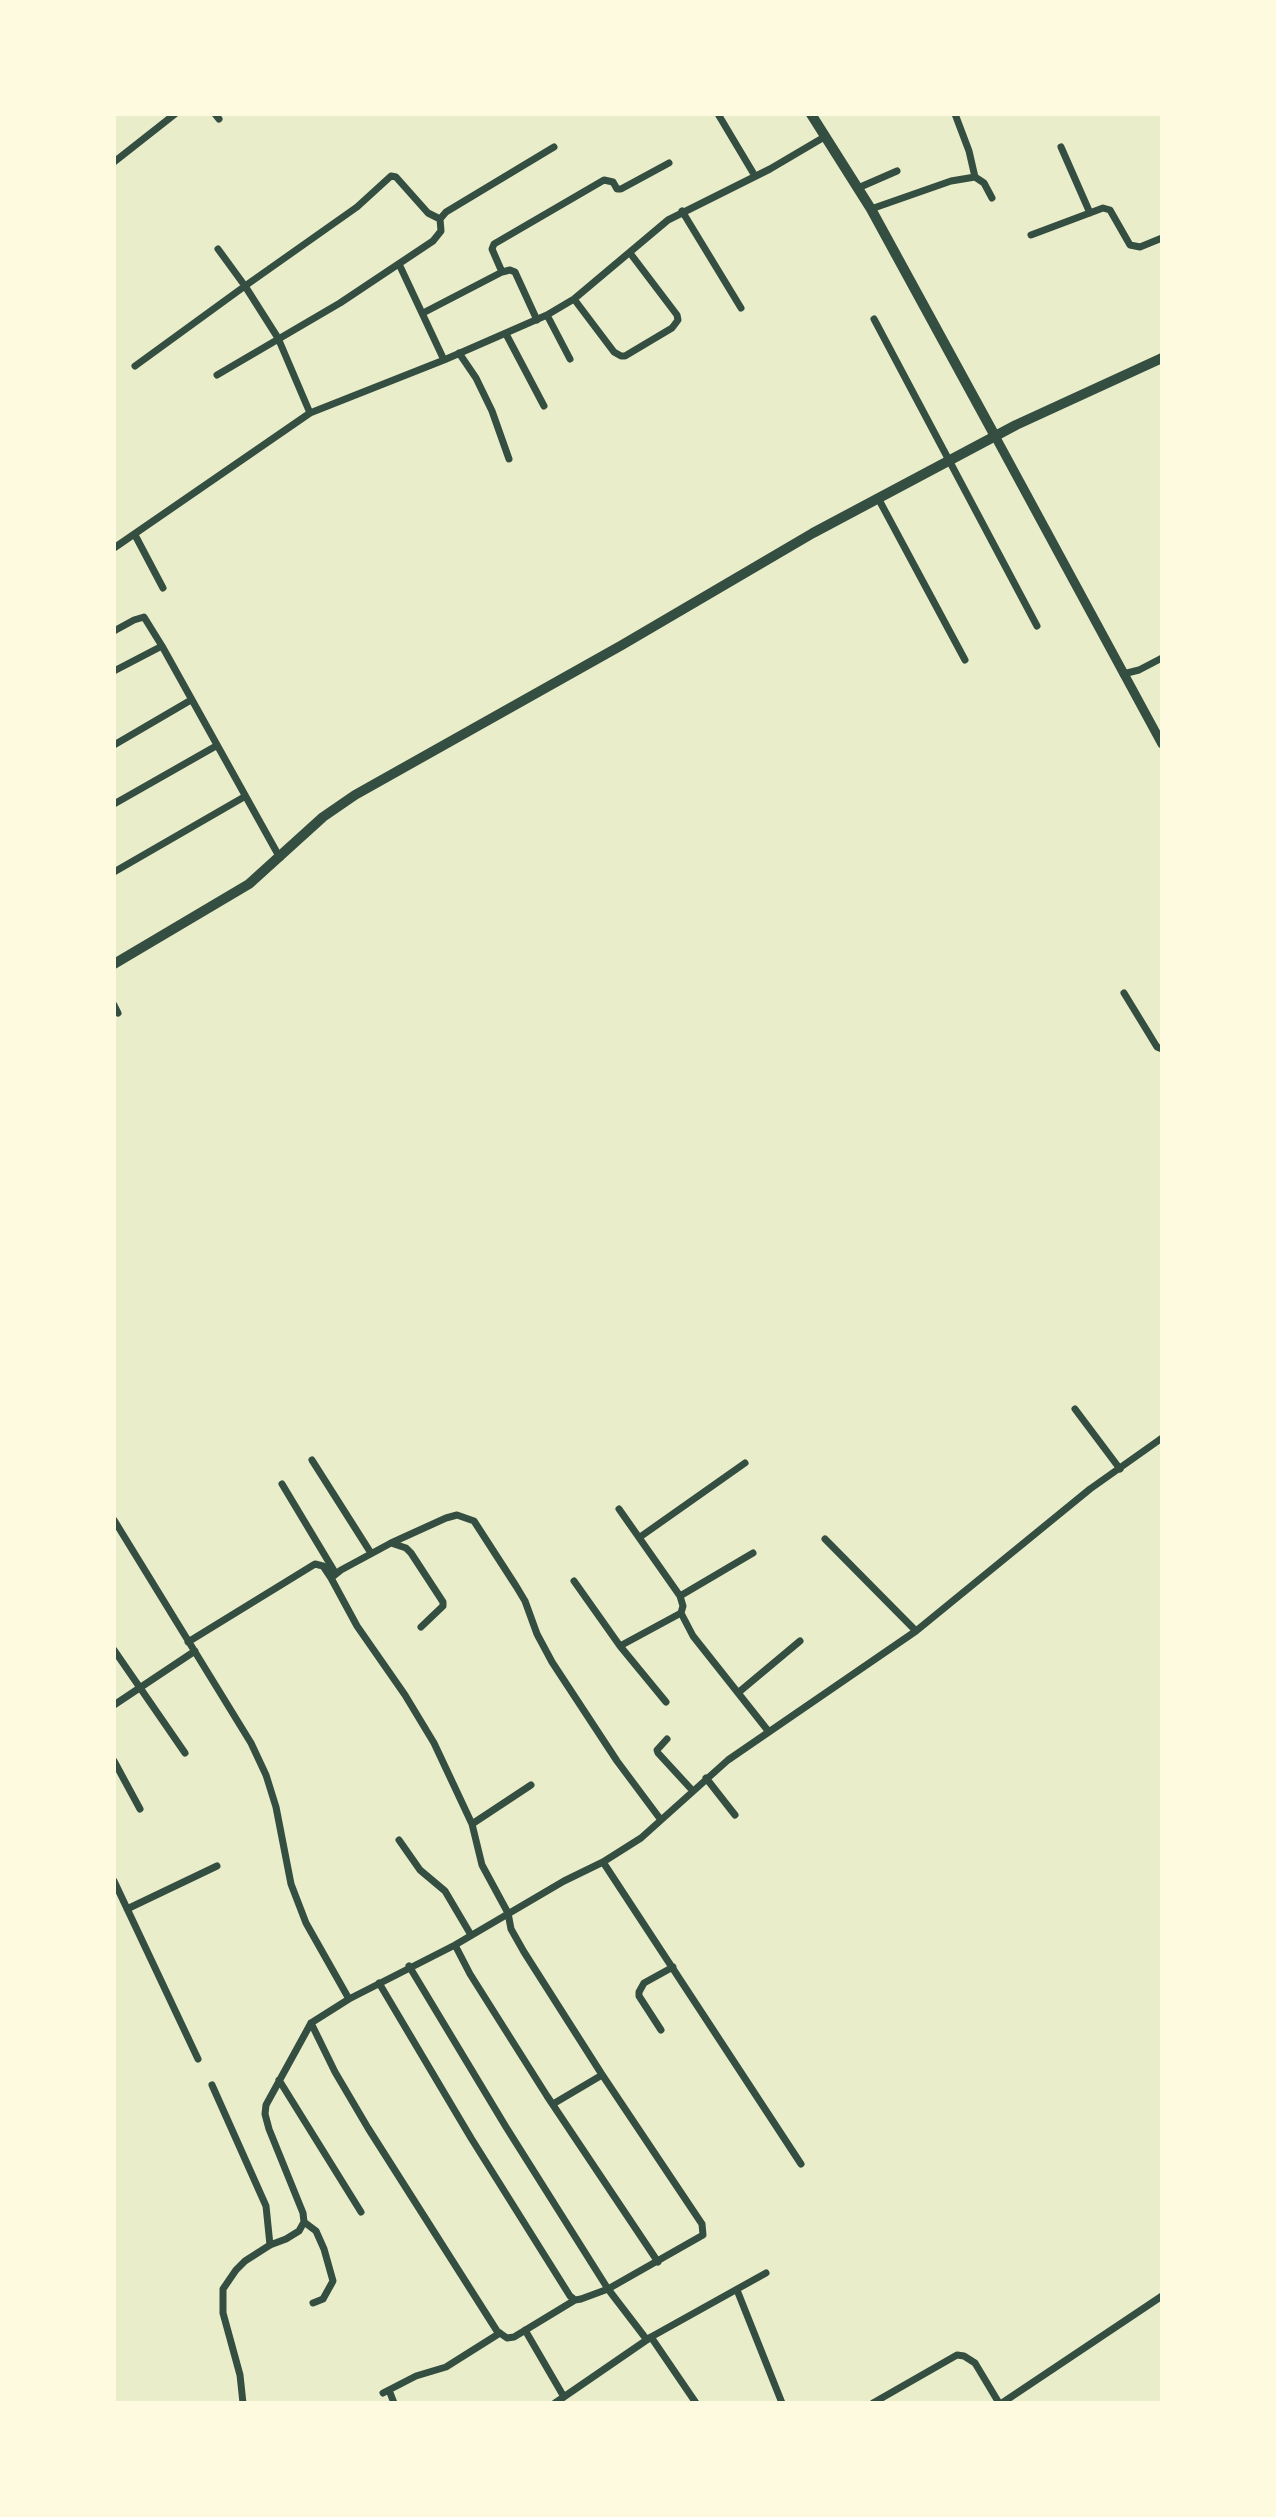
<!DOCTYPE html>
<style>
body{margin:0}
#map{position:relative;width:1276px;height:2517px;overflow:hidden;background:#e9edc9;font-family:"Archivo Narrow",sans-serif}
canvas{display:block}
.frame{position:absolute;inset:0;border:116px solid #fefae0;pointer-events:none}
</style>
<div id="map">
<canvas width="1276" height="2517"></canvas>
<div class="frame"></div>
</div>
<script>
const context = document.querySelector('canvas').getContext('2d');
context.lineJoin = 'round';
function shape(rows) {
  const path = new Path2D();
  for (const r of rows) {
    path.moveTo(r[0], r[1]);
    for (let i = 2; i < r.length; i += 2) path.lineTo(r[i], r[i + 1]);
  }
  return path;
}
function trace(path, color, width, dash) {
  context.strokeStyle = color;
  context.lineWidth = width;
  context.lineCap = dash ? 'butt' : 'round';
  context.setLineDash(dash || []);
  context.stroke(path);
}
trace(shape([
 [215,114,219,119],
 [718,114,755,176],
 [955,114,969,151,975,177],
 [1061,147,1090,213],
 [114,162,175,114],
 [858,188,897,171],
 [871,209,951,181,975,177,984,183,992,198],
 [682,211,741,308],
 [1031,235,1103,208,1110,210,1130,245,1140,247,1162,238],
 [399,264,444,360],
 [574,299,614,352,621,356,625,356,672,328,678,320,677,315,630,253],
 [423,313,502,272],
 [547,315,570,359],
 [874,319,1037,626],
 [537,320,515,272,510,270,502,272,492,249,494,244,604,180,613,182,617,189,621,189,669,163],
 [506,334,544,406],
 [459,353,476,378,492,411,509,459],
 [135,366,245,286,218,249],
 [217,375,340,303,433,241,441,231,440,219,446,212,554,147],
 [310,413,278,338,245,286,357,207,391,176,396,177,428,213,440,219],
 [878,498,965,660],
 [135,535,163,588],
 [114,548,310,413,444,360,547,315,574,299,668,220,770,169,826,136],
 [114,631,134,620,144,617,162,646],
 [114,671,162,646,280,858],
 [1123,674,1139,670,1162,658],
 [114,745,191,700],
 [114,804,216,746],
 [114,872,244,797],
 [1124,993,1157,1047,1162,1049],
 [114,1005,118,1013],
 [1075,1409,1120,1469],
 [312,1460,371,1553],
 [282,1484,336,1574],
 [619,1509,680,1596,683,1606,681,1613,693,1636,769,1732],
 [114,1520,251,1743,266,1775,276,1807,291,1884,306,1923,349,1999],
 [640,1537,745,1463],
 [825,1539,916,1631],
 [391,1543,446,1518,457,1515,474,1521,516,1586,525,1601,537,1634,552,1662,617,1761,661,1820],
 [331,1578,357,1626,405,1695,434,1743,472,1824,482,1865,508,1913,511,1929,524,1952,601,2073,702,2224,703,2235,608,2289,581,2299,575,2300,570,2296,471,2138,379,1983],
 [574,1581,620,1646],
 [680,1596,753,1553],
 [188,1642,315,1564,323,1566,331,1578,341,1570,391,1543,406,1548,411,1553,443,1602,443,1606,421,1627],
 [114,1650,185,1753],
 [739,1692,800,1641],
 [666,1702,620,1646,681,1613],
 [114,1705,195,1651],
 [667,1739,657,1750,658,1753,692,1790],
 [114,1761,140,1809],
 [706,1778,735,1815],
 [472,1824,531,1785],
 [399,1840,420,1870,445,1891,471,1935],
 [603,1862,801,2164],
 [114,1881,198,2059],
 [127,1909,217,1866],
 [455,1945,470,1974,547,2096,658,2262],
 [409,1966,506,2127,608,2289,647,2340],
 [311,2023,335,2072,368,2128,497,2331,507,2338,514,2337,575,2300],
 [661,2030,639,1996,639,1992,644,1983,673,1967],
 [279,2080,361,2212],
 [212,2085,266,2206,270,2245],
 [553,2104,602,2075],
 [304,2222,316,2231,324,2249,333,2281,323,2299,313,2303],
 [737,2290,782,2403],
 [525,2330,564,2397],
 [651,2337,766,2273],
 [389,2390,394,2403],
 [383,2393,416,2376,446,2367,500,2333],
 [243,2403,240,2375,223,2313,223,2289,236,2270,245,2261,270,2245,286,2239,299,2231,304,2222,303,2213,269,2129,265,2114,266,2105,311,2023,349,1999,455,1945,564,1881,603,1862,641,1838,728,1760,916,1631,1090,1489,1162,1438],
 [555,2403,651,2337,696,2403],
 [873,2403,957,2355,964,2356,975,2363,999,2403],
 [1002,2403,1162,2296]
]), '#344e41', 7);
trace(shape([
 [995,436,1162,744]
]), '#344e41', 9);
trace(shape([
 [811,114,871,209,995,436]
]), '#344e41', 10);
trace(shape([
 [114,964,249,884,323,817,355,795,622,645,813,533,1016,425,1162,358]
]), '#344e41', 10);
</script>
